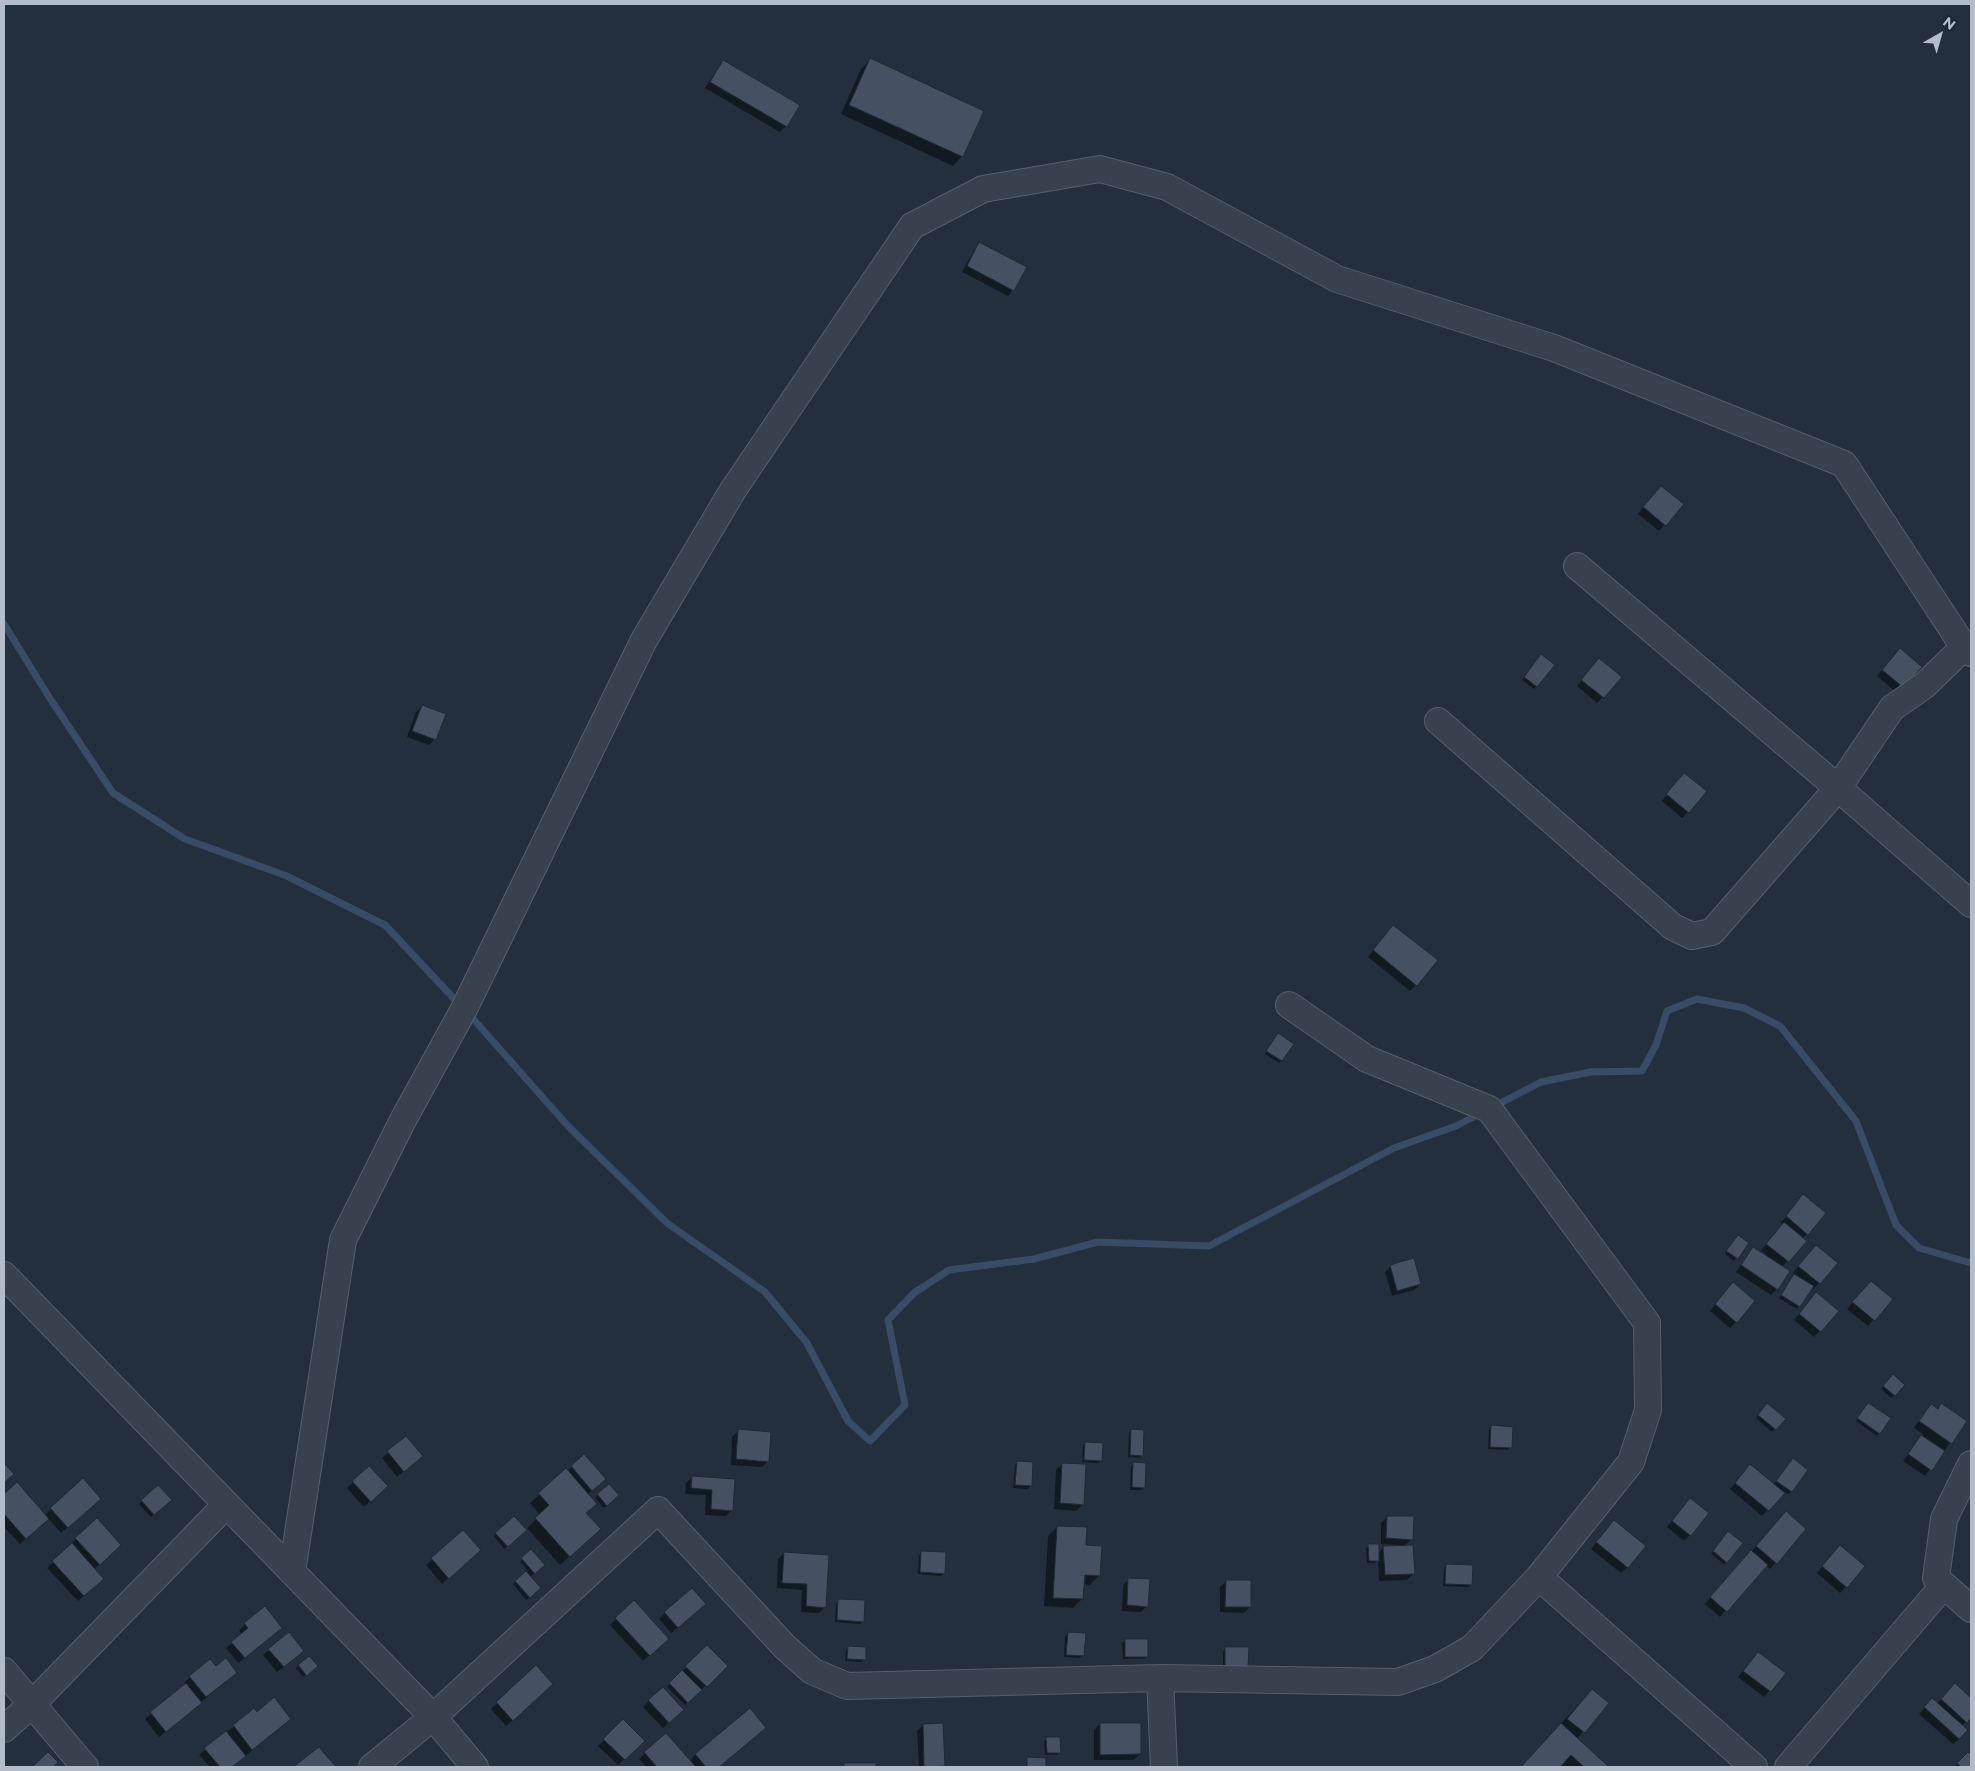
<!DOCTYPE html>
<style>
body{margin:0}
#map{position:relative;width:1975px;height:1771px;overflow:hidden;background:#242f3e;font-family:Montserrat,sans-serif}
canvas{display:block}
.frame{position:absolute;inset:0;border:5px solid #b4bcc9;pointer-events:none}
.north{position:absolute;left:1915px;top:10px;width:50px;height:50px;-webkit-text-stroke:4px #1d2633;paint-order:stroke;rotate:38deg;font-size:14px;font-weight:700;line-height:20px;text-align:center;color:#b4bcc9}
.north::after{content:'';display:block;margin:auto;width:18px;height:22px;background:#b4bcc9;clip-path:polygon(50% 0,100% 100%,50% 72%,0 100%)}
</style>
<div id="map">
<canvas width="1975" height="1771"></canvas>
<div class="frame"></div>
<div class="north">N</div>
</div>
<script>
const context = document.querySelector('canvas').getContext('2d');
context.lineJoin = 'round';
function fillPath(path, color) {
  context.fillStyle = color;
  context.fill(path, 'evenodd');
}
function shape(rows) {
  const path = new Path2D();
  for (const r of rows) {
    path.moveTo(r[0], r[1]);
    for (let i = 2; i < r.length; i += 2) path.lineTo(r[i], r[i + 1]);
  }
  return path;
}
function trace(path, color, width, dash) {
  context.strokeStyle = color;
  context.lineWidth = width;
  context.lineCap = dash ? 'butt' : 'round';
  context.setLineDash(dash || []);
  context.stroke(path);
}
fillPath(shape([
 [870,60,962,156,953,166,841,114,861,69],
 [723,62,786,126,780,132,705,88],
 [980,244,1013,290,1008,296,962,272,974,250],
 [1655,493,1682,504,1659,531,1638,514],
 [1894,656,1920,667,1897,693,1877,676],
 [1539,658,1536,686,1534,689,1522,680],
 [1594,666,1620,677,1597,703,1577,686],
 [422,706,435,739,429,745,407,737,416,712],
 [1679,780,1688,812,1682,818,1662,801],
 [1388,932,1416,985,1410,991,1368,957],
 [1278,1034,1281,1061,1279,1063,1265,1054],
 [1798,1202,1807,1234,1802,1239,1805,1241,1782,1267,1777,1289,1771,1295,1736,1272,1753,1248,1766,1257,1767,1255,1761,1250,1784,1225,1781,1223],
 [1735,1239,1747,1243,1734,1261,1725,1254],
 [1810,1252,1836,1263,1813,1290,1811,1288,1797,1309,1779,1298,1795,1275,1793,1273],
 [1391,1266,1420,1284,1414,1290,1392,1296,1385,1272],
 [1865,1289,1891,1299,1868,1326,1847,1309],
 [1727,1290,1736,1322,1730,1328,1710,1311],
 [1811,1300,1837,1311,1814,1337,1794,1320],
 [1893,1376,1903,1385,1891,1398,1881,1389],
 [1942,1405,1966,1422,1925,1476,1903,1461,1923,1434,1914,1428,1925,1412,1931,1406,1937,1410],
 [1765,1407,1784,1419,1772,1432,1756,1418],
 [1866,1407,1879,1433,1877,1436,1856,1421],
 [1491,1427,1510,1447,1508,1450,1488,1449,1489,1429],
 [1132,1430,1142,1456,1139,1458,1128,1457,1129,1433],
 [738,1431,768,1461,762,1467,731,1465,732,1437],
 [406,1438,415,1461,397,1477,382,1458],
 [1085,1443,1101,1460,1098,1463,1082,1462,1083,1445],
 [1017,1463,1031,1463,1030,1486,1028,1489,1013,1488,1015,1465],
 [1134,1463,1144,1488,1141,1490,1130,1490,1131,1466],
 [1790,1463,1806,1470,1791,1492,1788,1494,1784,1491,1762,1516,1730,1489,1750,1466,1773,1485],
 [1062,1464,1082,1505,1076,1511,1054,1509,1056,1470],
 [572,1467,599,1485,587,1495,585,1514,590,1538,560,1565,527,1528,540,1515,530,1503],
 [692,1477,734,1480,732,1510,726,1516,705,1515,706,1495,685,1494,686,1483],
 [353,1482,386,1486,364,1507,347,1488],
 [17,1484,45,1515,51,1509,93,1504,61,1533,48,1518,20,1544,4,1527,4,1496],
 [158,1486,170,1500,151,1517,139,1504],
 [608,1486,617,1495,604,1508,595,1498],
 [1685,1505,1690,1535,1684,1541,1667,1527],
 [1387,1517,1412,1539,1404,1546,1413,1574,1407,1580,1379,1581,1378,1560,1375,1563,1367,1563,1366,1548,1369,1546,1378,1554,1384,1547,1397,1547,1397,1545,1381,1544,1381,1523],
 [514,1518,525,1530,504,1549,494,1536],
 [1780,1519,1805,1529,1770,1569,1766,1565,1720,1617,1705,1604],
 [1057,1527,1085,1546,1099,1575,1090,1585,1083,1584,1082,1599,1073,1608,1044,1606,1048,1536],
 [1608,1527,1627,1567,1621,1573,1591,1549],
 [463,1532,473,1556,442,1584,426,1565],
 [1726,1535,1726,1562,1724,1564,1711,1554],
 [76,1539,114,1551,94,1569,96,1585,78,1601,47,1568],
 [531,1551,543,1565,530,1577,539,1588,526,1600,513,1584,528,1571,520,1562],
 [922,1552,944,1573,941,1576,918,1574,919,1555],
 [1834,1552,1846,1587,1840,1593,1817,1573],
 [784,1553,825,1607,819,1613,801,1612,802,1590,777,1588,778,1559],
 [1446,1565,1471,1584,1469,1587,1443,1586,1444,1568],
 [1129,1579,1147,1606,1141,1612,1122,1611,1123,1585],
 [1226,1581,1250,1607,1244,1613,1220,1612,1220,1587],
 [839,1600,863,1621,860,1624,835,1622,836,1603],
 [265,1608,275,1633,238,1663,226,1648,242,1635,239,1630],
 [699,1610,671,1633,659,1619,665,1613],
 [616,1619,662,1644,643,1661,610,1625],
 [1068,1633,1083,1655,1080,1658,1064,1657,1065,1636],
 [1125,1640,1147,1656,1144,1659,1123,1659,1122,1643],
 [707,1646,726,1666,685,1705,667,1687],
 [849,1647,864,1659,862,1662,845,1661,846,1650],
 [1226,1648,1247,1648,1223,1668,1223,1651],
 [269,1650,297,1657,277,1672,263,1655],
 [1758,1653,1784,1673,1764,1697,1738,1677],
 [309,1657,314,1669,303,1677,296,1668],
 [209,1661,230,1678,159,1737,145,1719,186,1685,184,1683],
 [536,1667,546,1690,506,1726,491,1709],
 [1955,1685,1971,1700,1971,1716,1962,1726,1959,1739,1953,1744,1919,1714,1926,1706,1937,1704],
 [1586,1696,1607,1703,1577,1739,1607,1767,1565,1767,1561,1764,1558,1767,1522,1767],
 [649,1701,676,1716,663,1728,643,1707],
 [254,1710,257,1713,284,1724,232,1767,210,1767,199,1755],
 [623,1721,643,1741,618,1765,598,1746],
 [1100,1724,1140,1754,1134,1760,1094,1760,1094,1730],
 [923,1725,944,1765,942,1767,919,1767,917,1731],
 [759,1734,718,1767,646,1767,639,1759,645,1753,689,1762,696,1754],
 [1047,1738,1059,1752,1057,1755,1045,1755,1044,1741],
 [1968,1753,1971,1757,1971,1767,1954,1767],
 [1028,1758,1045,1759,1044,1767,1025,1767]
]), '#0007');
trace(shape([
 [4,624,49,697,113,793,185,839,287,876,385,925,459,1004],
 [467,1012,568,1126,667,1223,765,1292,807,1343,848,1421,870,1441,905,1405,888,1320,914,1293,949,1270,1034,1259,1098,1242,1209,1246,1394,1148,1456,1126,1481,1113],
 [1493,1107,1541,1082,1591,1072,1642,1071,1656,1045,1667,1011,1697,999,1744,1008,1780,1026,1856,1121,1896,1225,1919,1248,1971,1263]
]), '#394c67', 7);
const building = shape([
 [870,58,984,111,963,157,849,105,870,58],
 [723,60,800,105,787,127,710,82,723,60],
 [979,242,1027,267,1014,291,967,266,979,242],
 [1661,486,1684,504,1666,526,1643,507,1661,486],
 [1900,648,1922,667,1904,688,1882,670,1900,648],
 [1541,654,1555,665,1537,687,1524,677,1541,654],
 [1599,658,1622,677,1604,698,1581,680,1599,658],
 [422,705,446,714,436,740,412,731,422,705],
 [1684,773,1707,791,1689,813,1666,794,1684,773],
 [1393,925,1438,960,1417,986,1373,950,1393,925],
 [1278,1033,1294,1044,1282,1061,1266,1051,1278,1033],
 [1803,1194,1826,1213,1808,1235,1786,1216,1803,1194],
 [1784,1222,1807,1241,1789,1262,1766,1244,1784,1222],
 [1738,1235,1749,1243,1738,1259,1726,1251,1738,1235],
 [1816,1245,1838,1263,1820,1284,1798,1266,1816,1245],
 [1753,1247,1790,1271,1778,1290,1741,1265,1753,1247],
 [1414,1258,1421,1284,1397,1291,1390,1265,1414,1258],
 [1794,1274,1814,1286,1800,1307,1781,1295,1794,1274],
 [1871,1281,1893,1299,1875,1321,1852,1302,1871,1281],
 [1733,1282,1755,1301,1737,1323,1715,1304,1733,1282],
 [1816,1292,1839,1311,1821,1332,1799,1314,1816,1292],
 [1893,1374,1905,1385,1895,1396,1883,1386,1893,1374],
 [1767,1403,1786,1419,1776,1430,1758,1415,1767,1403],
 [1868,1403,1891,1418,1880,1434,1857,1418,1868,1403],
 [1941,1403,1967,1421,1952,1444,1919,1421,1931,1404,1938,1409,1941,1403],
 [1491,1425,1513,1427,1512,1448,1490,1447,1491,1425],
 [738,1429,771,1432,769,1462,736,1459,738,1429],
 [1131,1429,1144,1430,1143,1456,1130,1455,1131,1429],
 [1921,1435,1945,1451,1932,1471,1908,1454,1921,1435],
 [406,1436,423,1456,404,1472,387,1451,406,1436],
 [1085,1442,1103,1443,1102,1461,1084,1460,1085,1442],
 [584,1454,606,1479,592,1491,571,1466,584,1454],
 [1793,1458,1808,1470,1792,1492,1776,1481,1793,1458],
 [1017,1461,1033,1462,1032,1486,1015,1485,1017,1461],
 [1133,1462,1146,1463,1145,1488,1132,1487,1133,1462],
 [4,1463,14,1474,4,1483,4,1463],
 [1062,1463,1086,1464,1084,1505,1060,1503,1062,1463],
 [1750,1464,1785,1493,1769,1511,1735,1483,1750,1464],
 [369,1466,388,1486,371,1502,352,1481,369,1466],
 [566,1468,597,1504,586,1513,601,1529,570,1557,535,1518,549,1505,538,1493,566,1468],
 [692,1476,735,1479,733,1511,711,1509,712,1490,691,1488,692,1476],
 [83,1478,101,1499,68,1528,50,1508,83,1478],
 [17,1482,49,1519,26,1539,4,1514,4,1494,17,1482],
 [609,1484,619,1495,607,1506,597,1494,609,1484],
 [158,1485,172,1500,154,1515,141,1500,158,1485],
 [1690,1498,1709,1513,1691,1536,1672,1521,1690,1498],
 [1786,1511,1806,1529,1777,1564,1756,1546,1786,1511],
 [514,1516,527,1530,508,1547,495,1533,514,1516],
 [1387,1516,1414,1516,1413,1540,1386,1538,1387,1516],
 [97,1518,121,1545,100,1565,75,1538,97,1518],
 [1614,1520,1646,1546,1628,1568,1596,1542,1614,1520],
 [1057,1526,1087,1527,1086,1545,1102,1546,1100,1576,1085,1575,1083,1599,1053,1598,1057,1526],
 [463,1530,481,1550,449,1579,431,1558,463,1530],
 [1728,1531,1743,1543,1727,1563,1713,1551,1728,1531],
 [72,1543,104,1579,84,1596,52,1561,72,1543],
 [1368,1544,1379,1544,1379,1561,1369,1561,1368,1544],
 [1413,1545,1415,1574,1385,1575,1383,1546,1413,1545],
 [1840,1545,1865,1566,1847,1588,1822,1566,1840,1545],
 [531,1549,545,1565,535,1574,521,1558,531,1549],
 [1751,1550,1768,1565,1727,1612,1710,1597,1751,1550],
 [921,1551,946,1552,945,1574,920,1572,921,1551],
 [784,1552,829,1555,826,1608,806,1606,807,1584,782,1583,784,1552],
 [1446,1564,1473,1565,1472,1585,1445,1584,1446,1564],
 [526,1571,541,1588,530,1598,515,1581,526,1571],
 [1128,1578,1150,1579,1148,1607,1127,1605,1128,1578],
 [1226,1580,1251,1580,1251,1607,1225,1607,1226,1580],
 [692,1588,706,1604,678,1628,664,1612,692,1588],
 [838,1599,865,1600,864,1622,837,1620,838,1599],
 [634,1600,669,1639,650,1656,615,1618,634,1600],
 [265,1606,282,1628,245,1658,231,1642,248,1628,244,1623,265,1606],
 [289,1632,304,1651,284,1667,268,1649,289,1632],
 [1068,1632,1086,1633,1084,1656,1066,1655,1068,1632],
 [1125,1639,1148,1639,1148,1657,1125,1657,1125,1639],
 [707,1645,728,1666,707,1687,685,1666,707,1645],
 [848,1646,866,1647,866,1660,847,1659,848,1646],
 [1225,1647,1249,1647,1248,1667,1225,1666,1225,1647],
 [1758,1652,1786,1673,1771,1692,1743,1671,1758,1652],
 [309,1656,318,1666,307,1676,298,1665,309,1656],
 [226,1658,237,1673,206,1697,189,1676,210,1659,216,1666,226,1658],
 [536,1665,553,1684,513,1721,496,1702,536,1665],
 [682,1670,702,1690,688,1703,669,1683,682,1670],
 [186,1683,202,1703,166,1732,150,1712,186,1683],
 [1955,1683,1971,1698,1971,1718,1967,1723,1941,1699,1955,1683],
 [663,1687,684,1710,669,1723,648,1700,663,1687],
 [1592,1689,1609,1703,1585,1733,1567,1719,1592,1689],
 [274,1697,291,1719,252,1750,233,1725,254,1708,257,1712,274,1697],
 [1932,1698,1968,1730,1959,1739,1924,1707,1932,1698],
 [750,1708,766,1728,719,1767,706,1767,695,1754,750,1708],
 [623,1719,645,1741,625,1760,603,1739,623,1719],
 [943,1723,945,1766,924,1767,923,1724,943,1723],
 [1100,1723,1141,1723,1141,1754,1100,1755,1100,1723],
 [1561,1723,1609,1767,1584,1767,1571,1755,1560,1767,1521,1767,1561,1723],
 [226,1731,246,1756,232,1767,220,1767,204,1748,226,1731],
 [666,1733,696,1767,657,1767,644,1752,666,1733],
 [1046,1737,1060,1737,1061,1753,1047,1753,1046,1737],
 [319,1747,336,1767,293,1767,319,1747],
 [48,1752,58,1762,53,1767,32,1767,48,1752],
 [1968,1752,1971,1755,1971,1767,1961,1767,1957,1763,1968,1752],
 [1027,1757,1046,1758,1046,1767,1027,1767,1027,1757],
 [844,1763,876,1763,876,1767,844,1767,844,1763]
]);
fillPath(building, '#455162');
trace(building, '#1f2835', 1);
const minor = shape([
 [1577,566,1838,788,1971,904],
 [1438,721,1673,927,1692,936,1712,932,1838,788,1892,708,1925,685,1964,647,1971,645],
 [1289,1005,1367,1059,1489,1109,1647,1323,1648,1410,1631,1462,1539,1577],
 [4,1275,433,1717,475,1767],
 [1971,1464,1944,1519,1936,1578,1971,1609],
 [292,1572,343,1240,403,1120,464,1009,644,640,733,490,912,226,983,189,1100,169,1167,187,1337,279,1554,348,1844,464,1964,647,1971,653],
 [4,1671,85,1767],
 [4,1729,32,1704,226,1505],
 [372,1767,433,1717,658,1510,785,1647,812,1671,847,1686,1160,1678],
 [1164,1767,1160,1678,1398,1682,1435,1669,1472,1648,1539,1577,1754,1767],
 [1788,1767,1944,1585]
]);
trace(minor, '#565f6c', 28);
trace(minor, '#38414e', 26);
</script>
